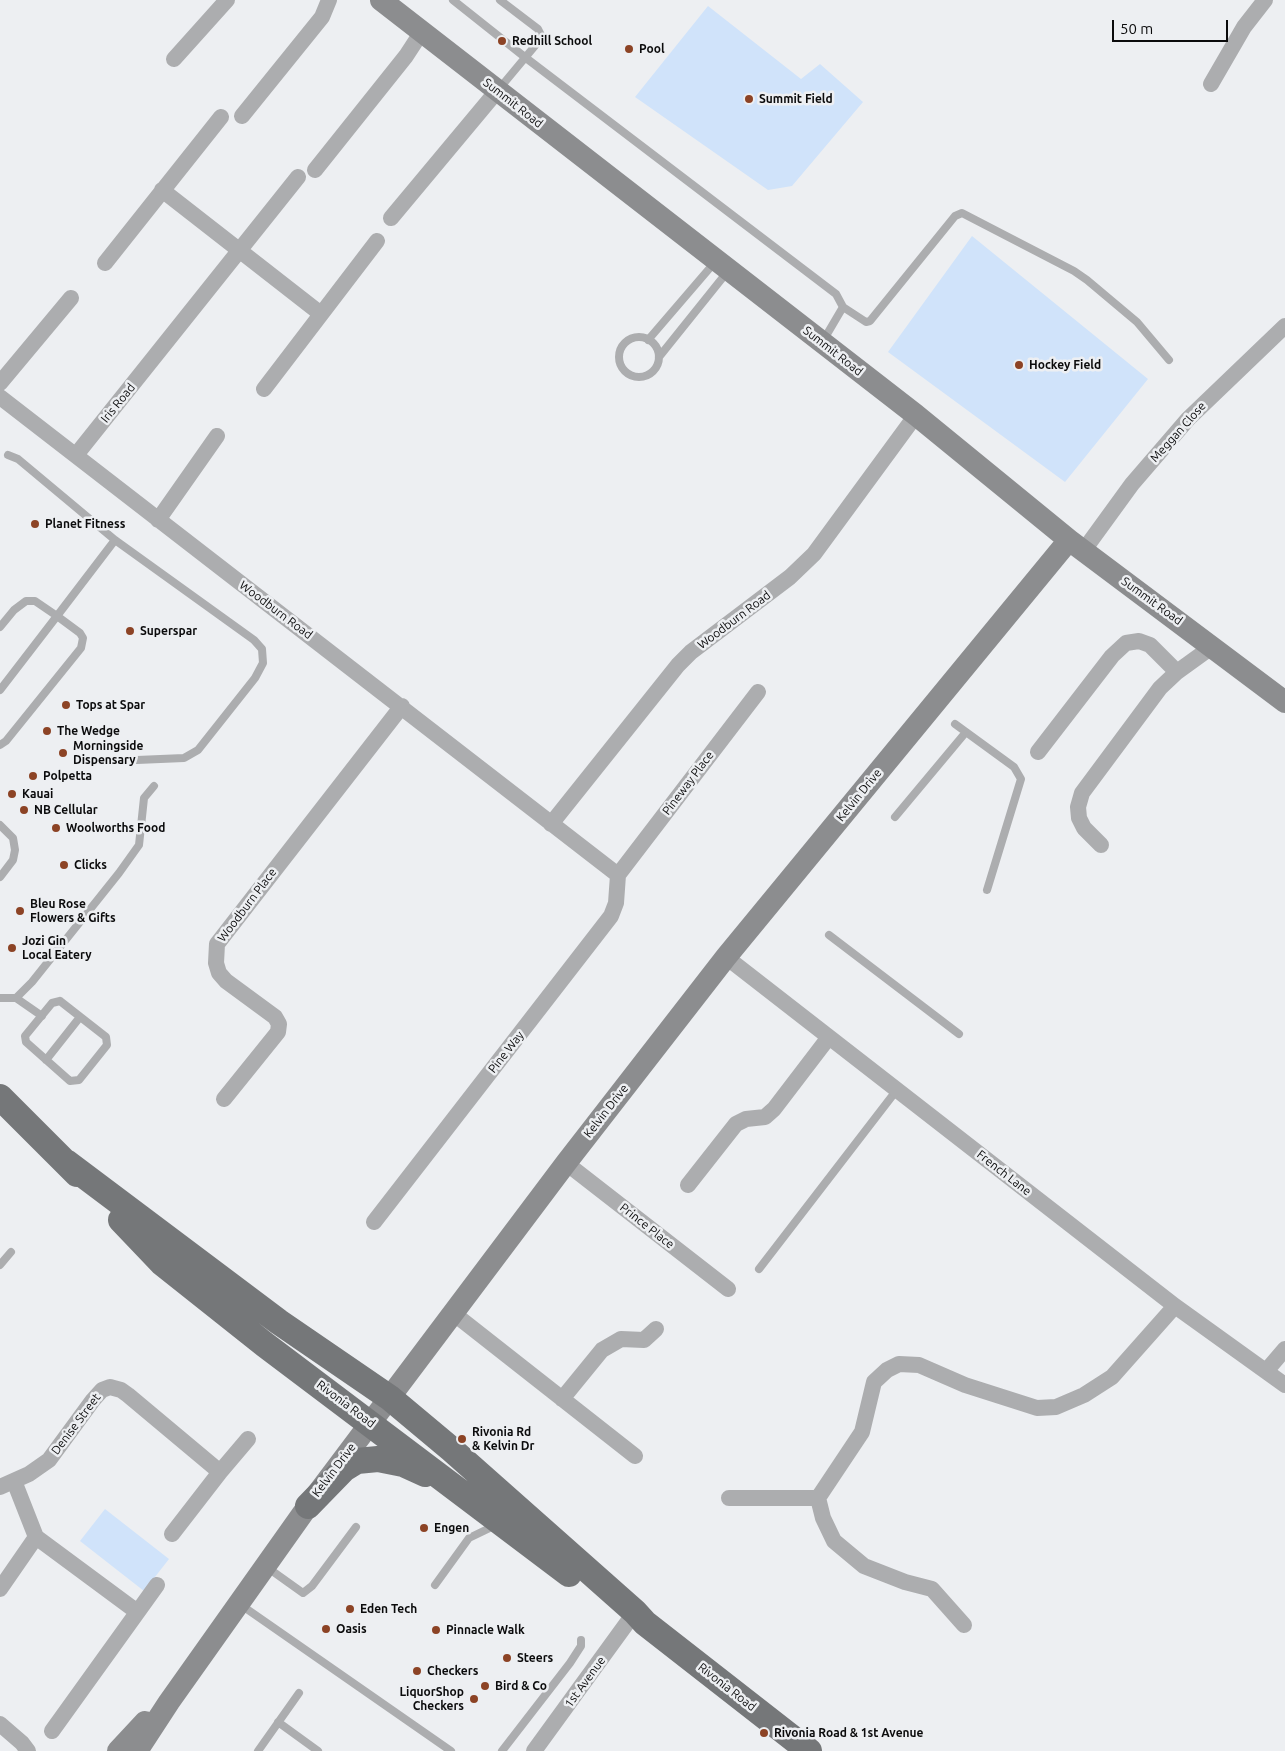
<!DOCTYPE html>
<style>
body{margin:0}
#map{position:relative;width:1285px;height:1751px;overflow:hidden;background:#edeff2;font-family:Ubuntu,sans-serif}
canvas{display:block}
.scale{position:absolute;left:1112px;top:20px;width:116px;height:22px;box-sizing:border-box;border:2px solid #0b0b0c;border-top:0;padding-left:6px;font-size:15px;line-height:18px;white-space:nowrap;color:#0b0b0c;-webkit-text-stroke:4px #edeff2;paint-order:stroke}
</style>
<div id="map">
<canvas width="1285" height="1751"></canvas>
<div class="scale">50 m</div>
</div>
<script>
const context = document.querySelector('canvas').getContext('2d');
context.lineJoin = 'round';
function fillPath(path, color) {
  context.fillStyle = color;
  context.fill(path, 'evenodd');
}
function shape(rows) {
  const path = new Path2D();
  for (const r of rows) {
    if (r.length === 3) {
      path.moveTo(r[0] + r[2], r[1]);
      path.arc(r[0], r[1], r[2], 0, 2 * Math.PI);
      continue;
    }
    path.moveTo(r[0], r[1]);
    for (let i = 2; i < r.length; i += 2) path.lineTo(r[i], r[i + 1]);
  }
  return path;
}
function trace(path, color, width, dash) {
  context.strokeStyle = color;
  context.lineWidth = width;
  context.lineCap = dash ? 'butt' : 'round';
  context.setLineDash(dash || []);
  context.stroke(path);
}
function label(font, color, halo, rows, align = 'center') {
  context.font = font + ' Ubuntu,sans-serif';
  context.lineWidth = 5;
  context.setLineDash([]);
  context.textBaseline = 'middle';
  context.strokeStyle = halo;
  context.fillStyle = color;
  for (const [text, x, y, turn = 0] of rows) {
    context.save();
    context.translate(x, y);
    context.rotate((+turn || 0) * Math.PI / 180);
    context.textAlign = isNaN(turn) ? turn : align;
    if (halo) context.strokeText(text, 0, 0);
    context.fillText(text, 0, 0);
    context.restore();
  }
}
fillPath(shape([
 [708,6,801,79,820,64,863,102,792,186,768,190,635,97],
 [972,236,1148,379,1065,482,888,352],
 [105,1509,169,1559,144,1591,80,1541]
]), '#d0e3fa');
trace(shape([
 [453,0,526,58,836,294,843,307,823,341],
 [499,89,539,41,541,35,538,29,500,0],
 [843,307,866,322,870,321,955,216,962,213,1074,271,1087,280,1137,322,1169,360],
 [639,357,20],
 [648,340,715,262],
 [659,357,728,271],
 [8,455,18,459,115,540,254,640,262,649,263,663,255,678,198,750,184,758,137,760],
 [0,627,14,610,26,601,35,601,57,616,0,690],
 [955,724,1014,767,1021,779,987,890],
 [0,745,6,741,81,648,83,638,80,633,57,616,115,540],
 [895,817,966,732],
 [0,825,13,838,15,850,13,860,0,877],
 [829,935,959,1034],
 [0,998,16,998,32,982,119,873,139,845,144,798,154,786],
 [16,998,42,1016],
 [60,1001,106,1037,107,1045,79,1080,70,1081,26,1042,25,1036,52,1003,60,1001],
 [46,1060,80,1017],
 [0,1265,11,1252],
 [759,1269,896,1091],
 [268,1568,303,1593,312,1586,356,1527],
 [435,1585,469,1538,496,1525],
 [241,1605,451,1751],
 [278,1722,318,1751],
 [258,1751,299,1693],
 [502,1751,570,1663,581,1646,581,1640]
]), '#acadaf', 8);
trace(shape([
 [174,59,227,0],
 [1211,84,1244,27,1265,0],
 [242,116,322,17,329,0],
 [315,170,406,56,421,33],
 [162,190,321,314],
 [391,218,497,91],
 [105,263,221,117],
 [0,383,71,298],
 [264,389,377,241],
 [0,397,618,875],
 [76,455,298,177],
 [158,520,217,436],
 [1084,550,1132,484,1188,419,1285,326],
 [1038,752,1112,656,1126,643,1139,641,1150,645,1177,672],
 [551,824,678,665,691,652,790,577,814,554,916,415],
 [1101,845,1084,828,1079,818,1078,807,1082,793,1160,688,1177,672,1213,646],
 [618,875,758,692],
 [726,957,1175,1306,1285,1385],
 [224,1099,274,1037,278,1032,279,1024,275,1017,226,981,219,973,216,963,217,944,402,706],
 [566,1163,728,1289],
 [688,1185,736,1124,746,1119,765,1117,774,1109,829,1037],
 [374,1222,611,916,616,903,618,875],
 [453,1313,635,1456],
 [1267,1370,1285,1349],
 [562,1399,602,1350,621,1339,644,1340,656,1329],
 [14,1481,36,1537,136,1611],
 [0,1487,29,1474,49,1460,93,1400,102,1390,110,1387,121,1390,128,1395,220,1472],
 [729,1498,818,1498],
 [172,1534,220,1472,248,1439],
 [0,1589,36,1537],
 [964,1625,932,1589,905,1582,864,1566,834,1541,823,1518,818,1498,862,1432,874,1382,887,1370,899,1364,919,1365,965,1385,1037,1408,1056,1407,1084,1395,1112,1377,1175,1306],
 [0,1724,22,1743,28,1751],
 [52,1731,157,1585],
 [534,1751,635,1612]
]), '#acadaf', 16);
trace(shape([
 [381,0,916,415,1069,540,1285,702],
 [118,1751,145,1722],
 [137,1751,169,1702,308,1506,566,1163,726,957,1069,540]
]), '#8c8d8f', 22);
trace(shape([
 [0,1097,77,1174],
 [66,1162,279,1322,390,1398,451,1449,635,1612,645,1623,809,1751],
 [121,1220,162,1263,264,1344,569,1574],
 [308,1506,344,1469,357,1461,378,1459,403,1464,425,1474]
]), '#757779', 26);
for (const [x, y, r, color] of [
 [502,41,5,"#8c4325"],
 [629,49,5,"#8c4325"],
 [749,99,5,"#8c4325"],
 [1019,365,5,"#8c4325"],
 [35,524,5,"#8c4325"],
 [130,631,5,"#8c4325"],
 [66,705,5,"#8c4325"],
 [47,731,5,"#8c4325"],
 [63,753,5,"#8c4325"],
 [33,776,5,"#8c4325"],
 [12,794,5,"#8c4325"],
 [24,810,5,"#8c4325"],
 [56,828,5,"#8c4325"],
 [64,865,5,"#8c4325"],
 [20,911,5,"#8c4325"],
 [12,948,5,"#8c4325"],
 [462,1439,5,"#8c4325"],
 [424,1528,5,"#8c4325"],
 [350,1609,5,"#8c4325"],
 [326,1629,5,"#8c4325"],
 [436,1630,5,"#8c4325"],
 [507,1658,5,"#8c4325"],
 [417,1671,5,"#8c4325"],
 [485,1686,5,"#8c4325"],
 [474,1699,5,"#8c4325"],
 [764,1733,5,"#8c4325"]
]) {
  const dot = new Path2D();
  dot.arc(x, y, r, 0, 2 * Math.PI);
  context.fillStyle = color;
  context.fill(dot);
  trace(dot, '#edeff2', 2);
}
label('bold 12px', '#0b0b0c', '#edeff2', [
 ["Redhill School",512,41],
 ["Pool",639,49],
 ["Summit Field",759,99],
 ["Hockey Field",1029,365],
 ["Planet Fitness",45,524],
 ["Superspar",140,631],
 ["Tops at Spar",76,705],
 ["The Wedge",57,731],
 ["Morningside",73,746],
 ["Dispensary",73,760],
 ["Polpetta",43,776],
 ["Kauai",22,794],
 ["NB Cellular",34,810],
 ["Woolworths Food",66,828],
 ["Clicks",74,865],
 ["Bleu Rose",30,904],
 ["Flowers & Gifts",30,918],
 ["Jozi Gin",22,941],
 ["Local Eatery",22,955],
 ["Rivonia Rd",472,1432],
 ["& Kelvin Dr",472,1446],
 ["Engen",434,1528],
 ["Eden Tech",360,1609],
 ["Oasis",336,1629],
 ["Pinnacle Walk",446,1630],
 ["Steers",517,1658],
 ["Checkers",427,1671],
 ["Bird & Co",495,1686],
 ["LiquorShop",464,1692,"right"],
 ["Checkers",464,1706,"right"],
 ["Rivonia Road & 1st Avenue",774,1733]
], 'left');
label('12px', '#0b0b0c', '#edeff2', [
 ["Summit Road",513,103,38],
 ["Summit Road",833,351,38],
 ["Iris Road",118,403,-51],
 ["Meggan Close",1178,432,-48],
 ["Summit Road",1152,601,36],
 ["Woodburn Road",276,610,37],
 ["Woodburn Road",734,620,-37],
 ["Pineway Place",688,783,-53],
 ["Kelvin Drive",859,795,-51],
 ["Woodburn Place",247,905,-53],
 ["Pine Way",506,1052,-52],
 ["Kelvin Drive",606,1111,-52],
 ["French Lane",1004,1173,38],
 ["Prince Place",647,1226,38],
 ["Rivonia Road",346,1404,37],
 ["Denise Street",76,1424,-53],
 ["Kelvin Drive",334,1470,-53],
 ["1st Avenue",585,1682,-54],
 ["Rivonia Road",727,1687,38]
]);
</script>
